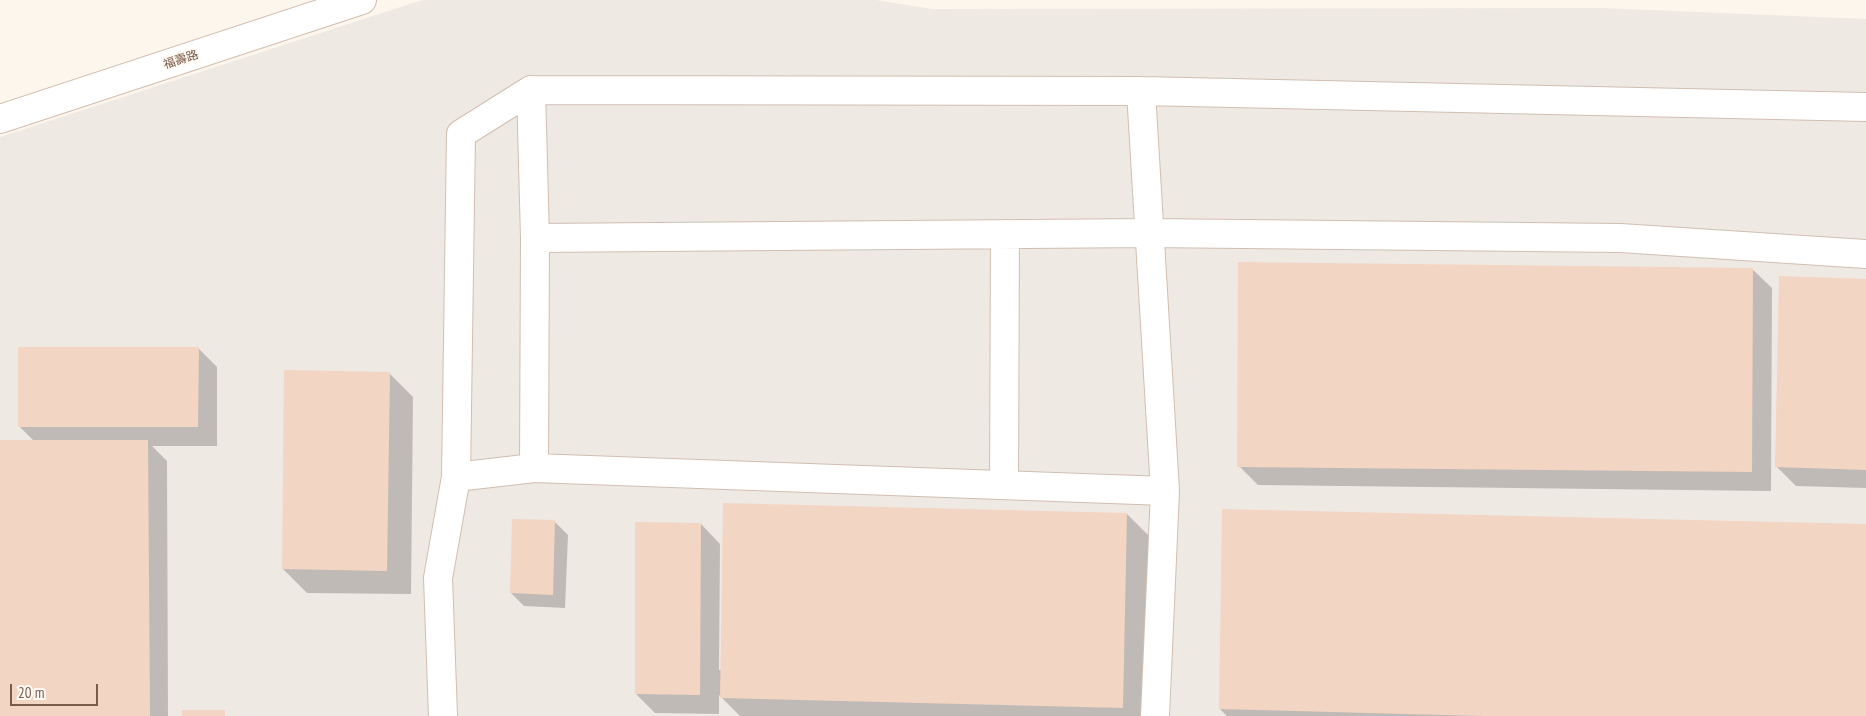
<!DOCTYPE html>
<meta charset="utf-8">
<style>
body{margin:0}
#map{position:relative;width:1866px;height:716px;overflow:hidden;background:#fdf6ec;font-family:"PT Sans Narrow",sans-serif}
canvas{display:block}
.scale{position:absolute;left:10px;top:684px;width:88px;height:22px;box-sizing:border-box;border:2px solid #7a5c4d;border-top:0;padding-left:6px;font-size:15px;line-height:18px;white-space:nowrap;color:#7a5c4d;-webkit-text-stroke:4px #fffaf3;paint-order:stroke}
</style>
<div id="map">
<canvas width="1866" height="716"></canvas>
<div class="scale">20 m</div>
</div>
<script>
const context = document.querySelector('canvas').getContext('2d');
context.lineJoin = 'round';
function fillPath(path, color) {
  context.fillStyle = color;
  context.fill(path, 'evenodd');
}
function shape(rows) {
  const path = new Path2D();
  for (const r of rows) {
    path.moveTo(r[0], r[1]);
    for (let i = 2; i < r.length; i += 2) path.lineTo(r[i], r[i + 1]);
  }
  return path;
}
function trace(path, color, width, dash) {
  context.strokeStyle = color;
  context.lineWidth = width;
  context.lineCap = dash ? 'butt' : 'round';
  context.setLineDash(dash || []);
  context.stroke(path);
}
function label(font, color, halo, rows, align = 'center') {
  context.font = font + ' "PT Sans Narrow","Noto Sans TC",sans-serif';
  context.lineWidth = 4.5;
  context.setLineDash([]);
  context.textBaseline = 'middle';
  context.strokeStyle = halo;
  context.fillStyle = color;
  for (const [text, x, y, turn = 0] of rows) {
    context.save();
    context.translate(x, y);
    context.rotate((+turn || 0) * Math.PI / 180);
    context.textAlign = isNaN(turn) ? turn : align;
    if (halo) context.strokeText(text, 0, 0);
    context.fillText(text, 0, 0);
    context.restore();
  }
}
fillPath(shape([
 [422,0,876,0,932,9,1601,8,1866,19,1866,716,0,716,0,137]
]), '#efe9e4');
fillPath(shape([
 [1752,269,1772,288,1771,491,1258,485,1239,466],
 [1866,280,1866,488,1796,486,1777,467],
 [198,348,217,367,217,446,152,446,167,461,168,716,0,716,0,441,34,441,20,427],
 [389,373,413,397,411,594,307,593,283,569],
 [1127,514,1151,538,1147,716,740,716,719,695,719,714,655,713,636,694,701,524,720,544,719,670,722,670],
 [554,521,568,535,565,608,524,606,511,593],
 [1866,525,1866,716,1227,716,1220,709]
]), '#0003');
fillPath(shape([
 [1238,262,1753,268,1752,472,1237,467],
 [1779,276,1866,279,1866,470,1775,467],
 [18,347,199,347,198,427,18,427],
 [284,370,390,372,387,571,282,569],
 [0,440,148,440,150,716,0,716],
 [723,503,1127,513,1123,708,720,698],
 [1222,509,1866,524,1866,716,1482,716,1219,709],
 [512,519,555,520,553,595,510,593],
 [635,522,701,523,700,695,635,694],
 [182,710,225,710,225,716,182,716]
]), '#f3d5c3');
const minor = shape([
 [531,90,535,238,534,468],
 [1141,91,1165,491,1155,716],
 [0,119,362,0],
 [535,238,1149,233,1620,238,1866,254],
 [456,477,534,468,1165,491],
 [1004,485,1005,234],
 [443,716,438,578,456,477,461,134,531,90,1141,91,1866,107]
]);
trace(minor, '#d1beb0', 30);
trace(minor, '#fff', 28);
label('12px', '#7a5c4d', '#fffaf3', [
 ["福壽路",181,60,-18]
]);
</script>
